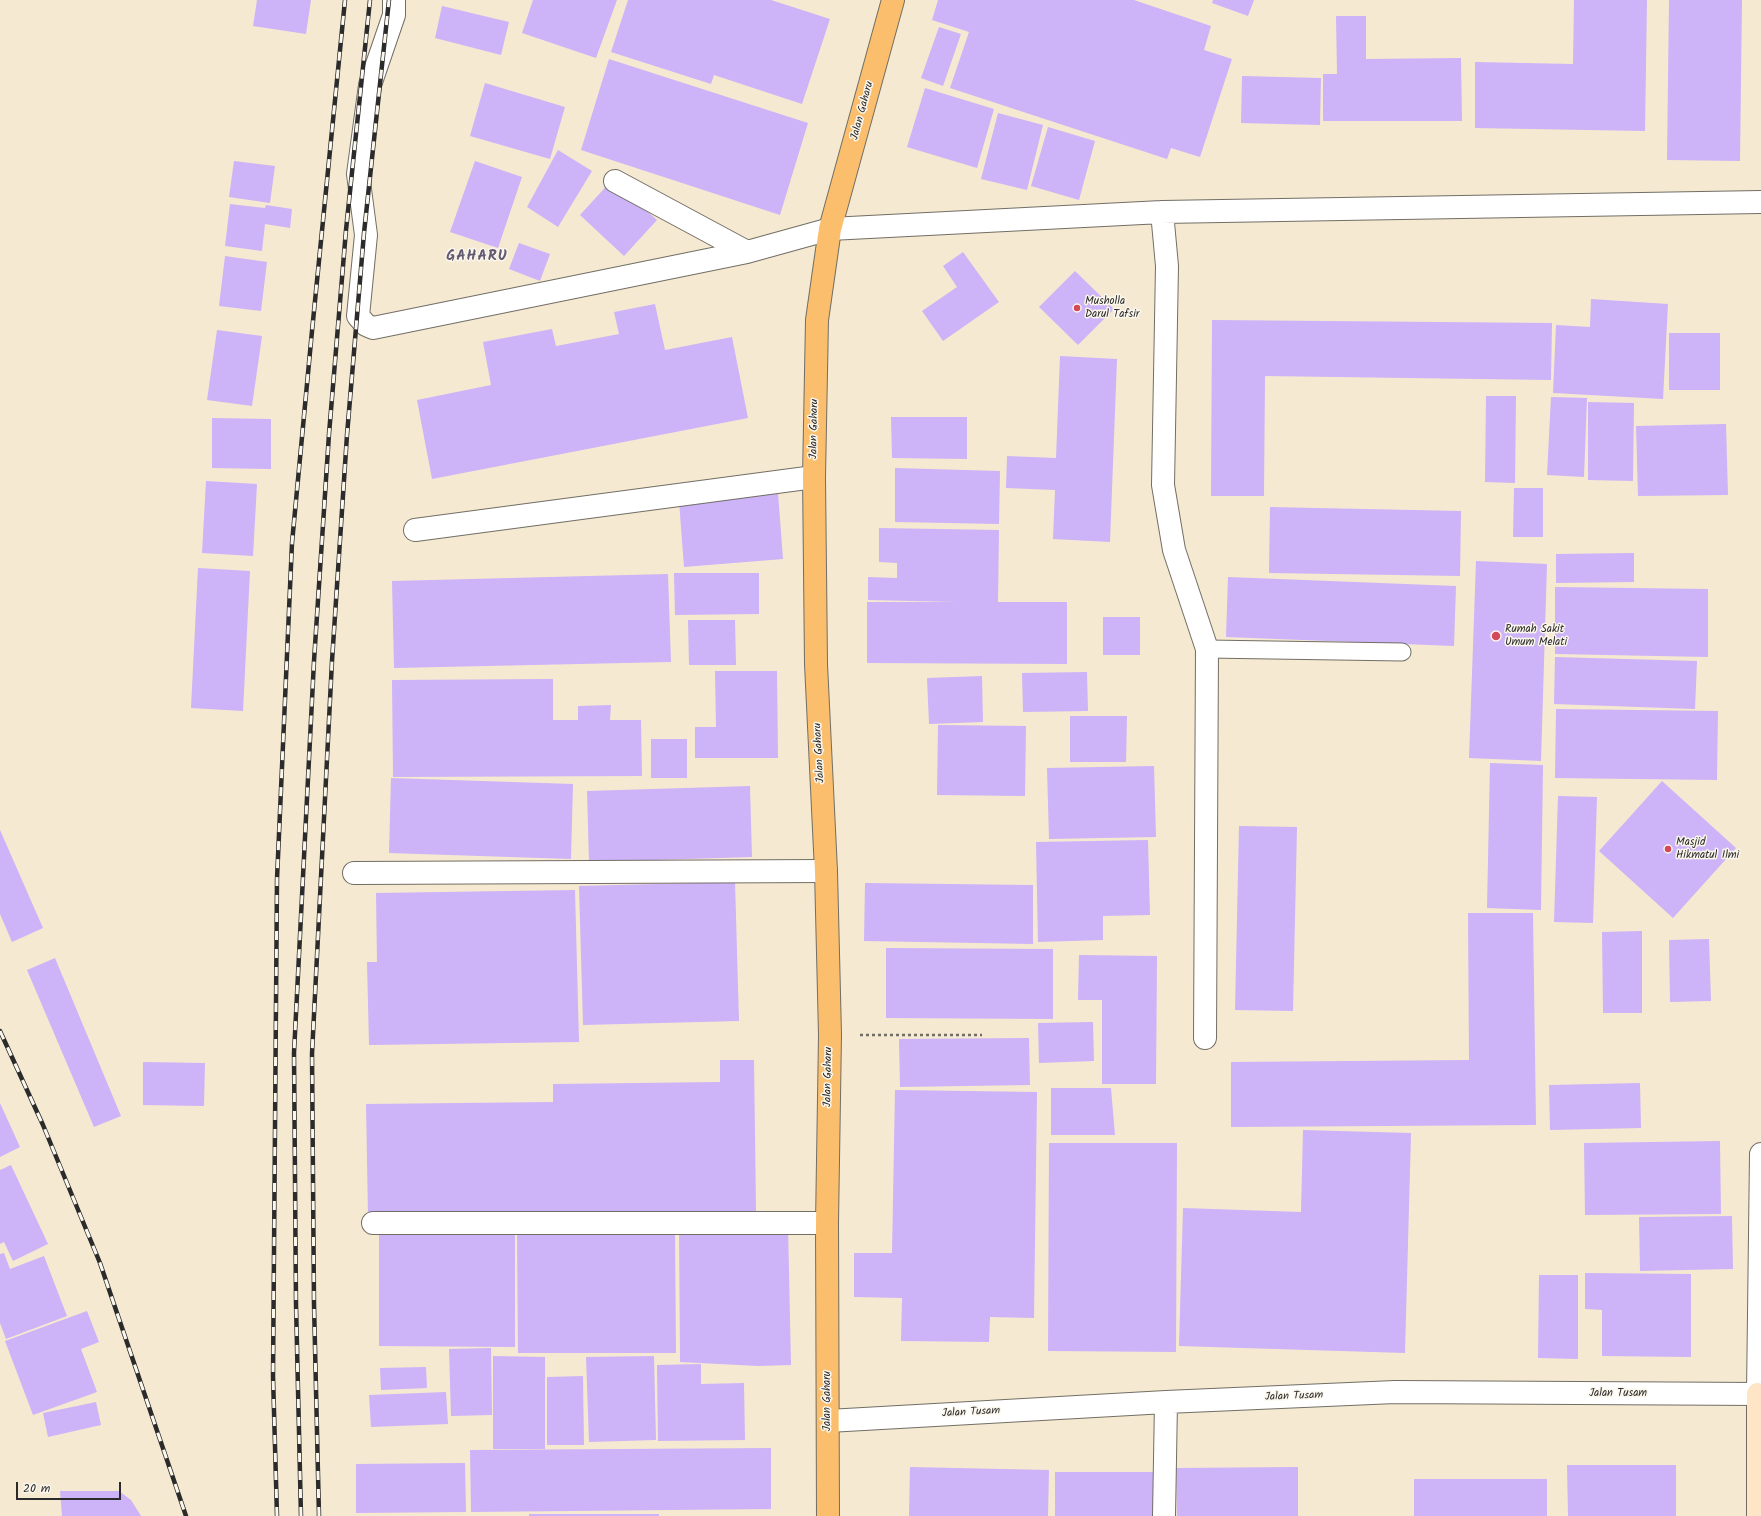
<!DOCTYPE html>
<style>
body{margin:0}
#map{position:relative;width:1761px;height:1516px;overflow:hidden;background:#f5e9d2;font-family:Kalam,sans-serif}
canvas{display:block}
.scale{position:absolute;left:16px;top:1482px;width:105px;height:18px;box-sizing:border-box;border:2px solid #2b2b2b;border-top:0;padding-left:5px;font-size:12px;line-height:14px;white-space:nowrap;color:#2b2b2b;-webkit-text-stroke:3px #fbf7ec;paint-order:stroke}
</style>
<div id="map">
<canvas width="1761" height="1516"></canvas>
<div class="scale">20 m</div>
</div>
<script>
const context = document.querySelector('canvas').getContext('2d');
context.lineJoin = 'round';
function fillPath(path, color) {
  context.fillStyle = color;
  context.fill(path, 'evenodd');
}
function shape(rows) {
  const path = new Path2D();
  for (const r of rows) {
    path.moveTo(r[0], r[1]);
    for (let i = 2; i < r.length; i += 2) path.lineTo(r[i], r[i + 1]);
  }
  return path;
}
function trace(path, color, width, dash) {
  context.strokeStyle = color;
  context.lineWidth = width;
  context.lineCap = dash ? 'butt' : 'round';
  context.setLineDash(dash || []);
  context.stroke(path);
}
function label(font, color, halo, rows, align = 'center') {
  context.font = font + ' Kalam,sans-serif';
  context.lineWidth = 3;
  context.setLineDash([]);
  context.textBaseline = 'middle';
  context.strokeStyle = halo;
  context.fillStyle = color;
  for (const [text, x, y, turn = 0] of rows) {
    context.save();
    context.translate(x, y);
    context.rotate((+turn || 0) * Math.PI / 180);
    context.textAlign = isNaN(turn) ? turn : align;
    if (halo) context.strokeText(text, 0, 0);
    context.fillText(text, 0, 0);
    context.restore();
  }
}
fillPath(shape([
 [257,0,311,0,306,34,253,26],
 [533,0,617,0,596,58,522,33],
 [628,0,771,0,830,19,802,104,714,75,711,84,611,52],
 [938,0,1134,0,1211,26,1204,50,1232,59,1200,157,1171,148,1167,159,950,88,969,32,932,20],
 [1213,0,1254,0,1248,16,1212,3],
 [1574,0,1647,0,1645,131,1475,128,1475,62,1573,64],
 [1669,0,1742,0,1740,161,1667,160],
 [442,6,509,22,501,55,435,38],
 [1336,16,1366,16,1366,59,1461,58,1462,121,1323,121,1323,74,1337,74],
 [939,27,961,34,943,86,921,78],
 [609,59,808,123,780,215,581,150],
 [1242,76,1321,78,1320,125,1241,123],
 [485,83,565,107,550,159,470,136],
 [925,88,994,109,977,168,907,147],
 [998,113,1043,125,1027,190,981,179],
 [1048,127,1095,141,1079,200,1031,186],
 [558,150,592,171,558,227,527,207],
 [234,161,275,166,270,203,229,197],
 [475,161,522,177,498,248,450,232],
 [612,180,657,220,624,256,580,215],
 [230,204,265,208,266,205,292,209,290,228,265,224,262,251,225,246],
 [519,243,550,254,540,281,509,269],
 [963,252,999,302,943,341,922,311,957,287,943,266],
 [225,256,267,262,261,311,219,306],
 [1075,271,1114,309,1078,345,1039,307],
 [1591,299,1668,304,1663,399,1553,393,1556,325,1590,327],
 [655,304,665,350,732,337,748,418,432,479,417,400,491,385,483,342,552,329,556,346,619,334,614,312],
 [1212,320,1552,323,1551,380,1265,376,1264,496,1211,496],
 [217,330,262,336,252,406,207,400],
 [1669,333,1720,333,1720,390,1669,390],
 [1060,356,1117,359,1110,542,1053,539,1055,490,1006,488,1007,456,1056,458],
 [1486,396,1516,396,1515,483,1485,482],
 [1551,397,1587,398,1584,477,1547,475],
 [1588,402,1634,403,1633,481,1588,480],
 [891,417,967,417,967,459,892,458],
 [212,418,271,419,271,469,212,468],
 [1726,424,1728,495,1638,496,1636,426],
 [895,468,1000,471,999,524,895,522],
 [206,481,257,484,253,556,202,553],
 [1514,488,1543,488,1543,537,1513,537],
 [778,493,783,559,684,567,679,501],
 [1270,507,1461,511,1460,576,1269,573],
 [879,528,999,530,998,602,1067,602,1067,664,867,663,867,602,956,602,868,600,868,577,897,578,897,563,879,562],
 [1634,553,1634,582,1556,583,1556,554],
 [1476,561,1547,564,1541,761,1469,758],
 [198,568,250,571,243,711,191,708],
 [674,573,759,573,759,614,675,615],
 [668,574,671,662,394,668,392,581],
 [1228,577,1456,586,1454,646,1226,637],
 [1555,587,1708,589,1708,657,1555,654],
 [1103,617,1140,617,1140,655,1103,655],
 [688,620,735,620,736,665,689,665],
 [1555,657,1697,661,1695,709,1554,704],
 [715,671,777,671,778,758,695,758,695,727,716,727],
 [1087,672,1088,711,1023,712,1022,673],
 [982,676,983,722,929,724,927,678],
 [553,679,553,720,578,720,578,706,611,705,610,720,641,720,642,776,393,777,392,680],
 [1556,709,1718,711,1717,780,1555,778],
 [1070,716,1127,716,1126,762,1070,762],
 [938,725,1026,726,1025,796,937,795],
 [651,739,687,739,687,778,651,778],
 [1490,763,1543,765,1541,910,1487,908],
 [1154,766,1156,837,1049,839,1047,768],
 [391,778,573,784,571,859,389,853],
 [1662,781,1736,848,1673,918,1599,851],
 [750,786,752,857,589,862,587,791],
 [1558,796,1597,797,1593,923,1554,922],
 [1239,826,1297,827,1293,1011,1235,1010],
 [0,830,43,928,12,942,0,914],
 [1148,840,1150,915,1103,916,1103,940,1038,942,1036,842],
 [735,882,739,1021,583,1025,579,886],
 [865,883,1033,885,1033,944,864,941],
 [575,890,579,1042,369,1045,367,962,377,962,376,893],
 [1468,913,1533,913,1536,1125,1231,1127,1231,1062,1469,1060],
 [1642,931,1642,1013,1603,1013,1602,932],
 [1709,939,1711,1001,1670,1002,1669,940],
 [886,948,1053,949,1053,1019,886,1018],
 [1079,955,1157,956,1156,1084,1102,1084,1102,1000,1078,1000],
 [55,958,121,1116,94,1127,27,970],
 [1093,1022,1094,1061,1039,1063,1038,1023],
 [1029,1038,1030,1085,900,1087,899,1039],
 [720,1060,754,1060,756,1211,368,1215,366,1104,553,1102,553,1084,720,1082],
 [143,1062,205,1063,204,1106,143,1105],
 [1640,1083,1641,1128,1550,1130,1549,1085],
 [1051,1088,1111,1088,1115,1135,1051,1135],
 [895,1090,1037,1092,1034,1318,990,1317,989,1342,901,1341,902,1298,854,1297,854,1253,892,1253],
 [0,1103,20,1147,0,1157],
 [1303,1130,1411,1133,1405,1353,1179,1346,1183,1208,1301,1212],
 [1720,1141,1721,1214,1585,1215,1584,1143],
 [1049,1143,1177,1143,1176,1352,1048,1351],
 [11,1165,48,1244,13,1261,4,1242,0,1244,0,1170],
 [1732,1216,1733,1269,1640,1271,1639,1217],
 [788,1226,791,1365,758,1366,680,1362,679,1228],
 [379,1233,515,1233,515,1347,379,1346],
 [517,1233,675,1233,676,1353,518,1353],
 [4,1253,10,1269,44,1256,67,1316,6,1339,0,1323,0,1254],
 [1585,1273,1691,1274,1691,1357,1602,1356,1602,1310,1585,1309],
 [1539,1275,1578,1275,1578,1359,1538,1358],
 [87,1311,99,1342,81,1349,97,1392,33,1415,5,1341],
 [491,1348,492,1415,451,1416,449,1349],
 [493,1356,545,1357,545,1449,493,1449],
 [654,1356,656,1440,589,1442,586,1357],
 [701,1364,701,1384,744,1383,745,1440,658,1441,657,1365],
 [426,1367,427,1388,381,1390,380,1368],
 [583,1376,584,1445,547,1445,547,1377],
 [446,1392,448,1424,371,1427,369,1395],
 [96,1402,101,1425,48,1437,43,1413],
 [771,1448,771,1509,471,1512,470,1450],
 [465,1463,466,1512,356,1513,356,1464],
 [1567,1465,1676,1465,1676,1516,1568,1516],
 [910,1467,1049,1470,1048,1516,909,1516],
 [1298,1467,1298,1516,1177,1516,1176,1468],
 [1055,1472,1156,1472,1156,1516,1055,1516],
 [1414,1479,1547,1479,1547,1516,1414,1516],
 [60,1491,119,1491,131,1500,141,1516,62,1516],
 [529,1514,659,1514,659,1516,529,1516]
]), '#cdb3f7');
const lane = shape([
 [1207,649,1402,652]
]);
const street = shape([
 [394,0,394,15,370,85,358,174,366,235,358,316,366,325,373,328,747,252,830,229,1162,212,1761,202],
 [615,181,747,252],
 [1162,212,1167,266,1163,485,1174,550,1207,649,1205,1038],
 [415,530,814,477],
 [354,873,826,871],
 [373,1223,827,1223],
 [1758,1394,1761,1154],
 [828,1421,1166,1402,1395,1392,1761,1394],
 [1164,1516,1166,1402]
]);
const secondary = shape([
 [1758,1394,1758,1516]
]);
const primary = shape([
 [828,1516,827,1223,830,1035,826,871,816,664,814,477,817,320,830,229,893,0]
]);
trace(lane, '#726e65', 19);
trace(street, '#726e65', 24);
trace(secondary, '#726e65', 24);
trace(primary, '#726e65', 24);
trace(shape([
 [860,1035,982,1035]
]), '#726e65', 2.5, [3, 3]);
trace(lane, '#fff', 17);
trace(street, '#fff', 22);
trace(secondary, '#fde5c5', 22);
trace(primary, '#fabe6d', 22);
const rail = shape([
 [0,1031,43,1125,100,1263,186,1516],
 [277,1516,273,1376,277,879,292,543,312,331,345,0],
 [301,1516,296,1304,294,1053,314,661,329,434,346,230,370,0],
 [319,1516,314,1304,312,1054,332,661,347,435,364,233,389,0]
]);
trace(rail, '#2b2b2b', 4.5);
trace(rail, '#fbf7ec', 3, [9]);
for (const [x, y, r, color] of [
 [1077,308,4,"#d1495b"],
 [1496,636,5,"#d1495b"],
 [1668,849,4,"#d1495b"]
]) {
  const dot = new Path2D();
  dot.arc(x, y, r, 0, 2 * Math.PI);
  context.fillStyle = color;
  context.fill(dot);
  trace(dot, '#fbf7ec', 1.5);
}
label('11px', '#2b2b2b', '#fbf7ec', [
 ["Jalan Gaharu",863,111,-75],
 ["Jalan Gaharu",815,429,-89],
 ["Jalan Gaharu",820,753,-93],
 ["Jalan Gaharu",829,1077,-89],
 ["Jalan Tusam",1618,1394],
 ["Jalan Tusam",1294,1397,-2],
 ["Jalan Gaharu",828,1401,-90],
 ["Jalan Tusam",971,1413,-3]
]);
label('11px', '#2b2b2b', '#fbf7ec', [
 ["Musholla",1085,302],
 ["Darul Tafsir",1085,315],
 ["Rumah Sakit",1505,630],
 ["Umum Melati",1505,643],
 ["Masjid",1676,843],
 ["Hikmatul Ilmi",1676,856]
], 'left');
context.letterSpacing = '1px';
label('bold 15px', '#645b72', '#fbf7ec', [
 ["GAHARU",477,257]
]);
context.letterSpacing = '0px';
</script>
